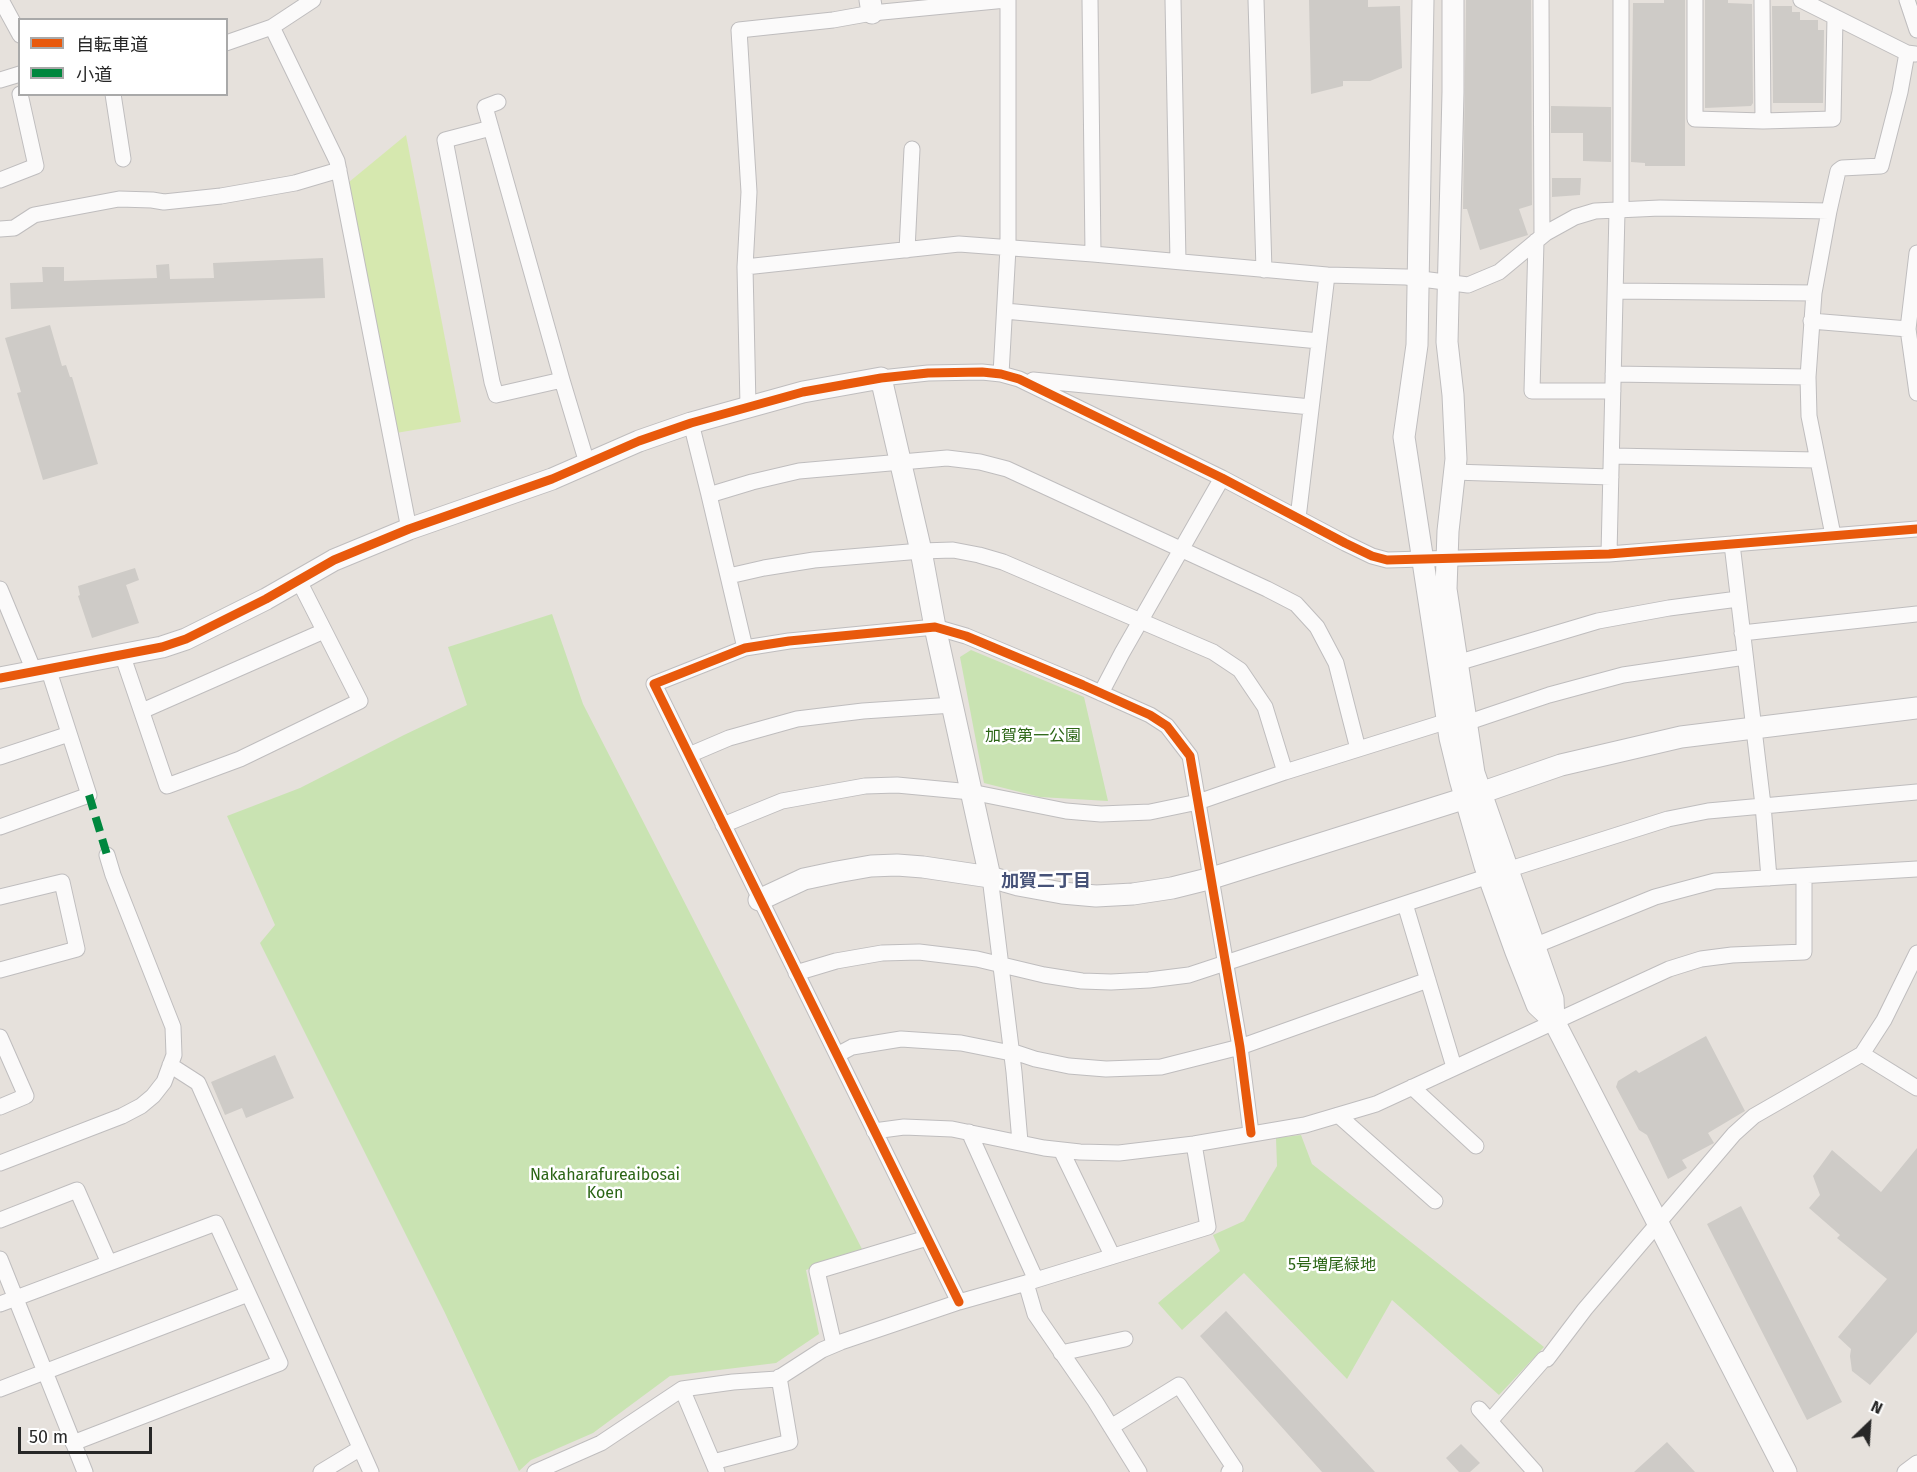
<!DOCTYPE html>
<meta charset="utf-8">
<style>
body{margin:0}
#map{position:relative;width:1917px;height:1472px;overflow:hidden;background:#e6e1dc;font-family:"Fira Sans","Noto Sans JP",sans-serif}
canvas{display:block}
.legend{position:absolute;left:18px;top:18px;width:210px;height:78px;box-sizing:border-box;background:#fff;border:2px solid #a9a9a9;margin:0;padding:8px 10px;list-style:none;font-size:18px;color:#272727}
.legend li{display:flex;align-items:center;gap:12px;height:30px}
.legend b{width:30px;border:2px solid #a9a9a9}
.north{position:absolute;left:1839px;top:1394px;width:60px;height:60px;-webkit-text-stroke:4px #fff;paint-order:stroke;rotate:25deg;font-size:16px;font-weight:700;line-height:24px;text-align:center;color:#272727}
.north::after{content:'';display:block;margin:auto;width:21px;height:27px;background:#272727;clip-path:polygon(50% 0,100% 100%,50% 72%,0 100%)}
.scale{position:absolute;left:18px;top:1427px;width:134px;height:27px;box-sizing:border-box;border:3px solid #272727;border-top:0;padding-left:8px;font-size:18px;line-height:21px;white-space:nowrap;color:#272727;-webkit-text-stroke:4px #fff;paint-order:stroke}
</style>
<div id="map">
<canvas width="1917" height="1472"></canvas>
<ul class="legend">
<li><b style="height:8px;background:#e8590c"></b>自転車道</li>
<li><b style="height:8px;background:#00873e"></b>小道</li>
</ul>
<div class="north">N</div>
<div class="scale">50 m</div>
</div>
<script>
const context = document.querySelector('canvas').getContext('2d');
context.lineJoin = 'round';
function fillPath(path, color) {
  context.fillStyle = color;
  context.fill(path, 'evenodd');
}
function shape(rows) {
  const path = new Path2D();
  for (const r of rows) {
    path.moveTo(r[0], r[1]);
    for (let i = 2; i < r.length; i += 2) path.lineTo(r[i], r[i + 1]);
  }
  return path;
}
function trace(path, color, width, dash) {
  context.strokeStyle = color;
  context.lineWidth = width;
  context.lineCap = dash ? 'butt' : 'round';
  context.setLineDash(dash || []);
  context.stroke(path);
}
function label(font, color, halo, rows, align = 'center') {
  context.font = font + ' "Fira Sans","Noto Sans JP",sans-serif';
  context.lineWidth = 5;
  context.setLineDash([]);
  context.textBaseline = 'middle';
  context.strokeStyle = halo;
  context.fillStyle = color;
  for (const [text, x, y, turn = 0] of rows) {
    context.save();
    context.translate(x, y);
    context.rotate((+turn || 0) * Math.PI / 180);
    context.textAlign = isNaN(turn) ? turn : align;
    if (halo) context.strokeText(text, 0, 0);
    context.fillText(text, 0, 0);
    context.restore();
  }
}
fillPath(shape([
 [552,614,583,704,863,1251,806,1270,819,1334,776,1363,670,1376,593,1433,531,1460,519,1471,445,1313,260,943,275,925,227,816,300,788,404,735,467,705,448,647],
 [971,650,1084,697,1108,801,1040,797,984,783,960,657],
 [1301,1135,1312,1164,1544,1347,1499,1395,1392,1300,1347,1379,1244,1273,1182,1330,1158,1303,1220,1251,1213,1235,1244,1221,1277,1166,1276,1138]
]), '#c9e3b2');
fillPath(shape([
 [406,135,461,422,396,433,349,182]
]), '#d6e8af');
fillPath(shape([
 [1309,0,1368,0,1368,7,1400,6,1402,68,1370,81,1343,81,1343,86,1311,94],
 [1466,0,1531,0,1532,205,1519,209,1528,235,1480,250,1467,209,1463,209],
 [1664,0,1685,0,1685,166,1645,166,1645,163,1631,162,1633,3,1664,3],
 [1705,0,1728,0,1728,3,1752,4,1753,103,1751,106,1705,108],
 [1772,6,1792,6,1792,12,1800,12,1800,20,1818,20,1818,30,1824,30,1823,103,1773,103],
 [1551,106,1611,107,1611,162,1583,161,1583,133,1551,133],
 [1552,178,1581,178,1580,195,1552,197],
 [323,258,325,298,11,309,10,283,43,282,42,267,64,267,64,281,157,278,156,265,169,264,170,279,214,278,213,263],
 [50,325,62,366,66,365,70,377,72,377,98,464,43,480,17,393,21,392,5,338],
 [135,568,139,580,126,585,139,623,92,638,78,596,80,595,78,586],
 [1706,1036,1745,1111,1708,1133,1714,1143,1682,1160,1687,1168,1668,1179,1647,1135,1639,1130,1616,1087,1618,1081,1636,1070,1639,1073],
 [275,1055,294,1098,246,1118,242,1108,225,1115,211,1082],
 [1917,1148,1917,1332,1870,1385,1852,1371,1850,1356,1851,1349,1838,1337,1887,1279,1837,1238,1840,1235,1809,1208,1820,1195,1813,1176,1832,1150,1881,1192],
 [1741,1206,1842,1402,1807,1420,1707,1224],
 [1226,1311,1375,1472,1322,1472,1200,1336],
 [1667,1442,1695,1472,1634,1472],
 [1461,1444,1480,1463,1470,1472,1459,1472,1446,1458]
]), '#cecbc7');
const street = shape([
 [1,0,20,35],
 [1090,0,1093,254],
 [1173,0,1178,261],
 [1256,0,1264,270],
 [1541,0,1542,236],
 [1695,0,1695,119,1763,121,1833,119,1835,17],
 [1762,0,1763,121],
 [1801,0,1907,53,1915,54],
 [1907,0,1917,30],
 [272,27,337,161,409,529],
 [226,43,272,27,313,0],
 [0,80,20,74],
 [113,94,123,159],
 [498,102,485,107,562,380,587,463],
 [491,128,445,140,492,382,496,395,562,380],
 [0,180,36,166,20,94],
 [1621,211,1621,0],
 [0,229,14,228,34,215,119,199,152,200,164,202,221,196,295,183,339,170],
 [1536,241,1532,391,1613,391],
 [907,250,912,149],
 [1917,253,1908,329,1917,393],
 [745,267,959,244,1093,254,1327,275,1406,277,1468,285,1499,272,1546,233,1575,217,1595,211,1660,208,1829,211],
 [1616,291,1814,293],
 [1005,311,1319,341],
 [1811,321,1908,329],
 [1001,374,1008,248,1008,0],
 [1613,374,1808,377],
 [881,378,928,373,982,372,1001,374,1019,379,1222,478,1345,543,1372,556,1387,560,1609,554,1917,529],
 [1033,380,1311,407],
 [748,406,745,267,749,192,739,30,833,20,872,13,1006,0],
 [691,423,709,495],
 [1612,456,1816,460],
 [1453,472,1611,477],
 [1298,518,1327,275],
 [1833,535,1809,416,1808,377,1814,293,1829,211,1838,171,1842,168,1881,166,1900,92,1907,53],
 [1732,544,1763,805,1769,878],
 [1609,554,1617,211],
 [729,576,764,568,814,560,921,551,953,550,979,555,1003,562,1213,652,1240,670,1265,707,1285,772],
 [0,589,34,671],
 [1742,633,1917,614],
 [745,648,709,495,752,482,799,471,947,458,980,462,1007,469,1267,589,1296,604,1317,627,1336,663,1358,749],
 [122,654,167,786,240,759,360,701,299,581],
 [1457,663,1598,621,1669,608,1738,599],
 [1101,693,1122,653,1222,478],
 [142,711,324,631],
 [1466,723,1549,695,1623,675,1745,657],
 [689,755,729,738,797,719,863,711,953,705],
 [0,757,69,734],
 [723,825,782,801,865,786,897,785,971,792,1066,811,1101,814,1150,812,1198,802,1285,772,1448,721],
 [0,827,89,795,48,668],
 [1507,870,1668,819,1708,811,1917,792],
 [990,877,1014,1072,1020,1142],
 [0,897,62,882,77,949,0,970],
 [1405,904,1454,1067],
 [1534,946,1655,897,1715,881,1917,869],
 [796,973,836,961,882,953,919,952,977,959,1044,975,1082,981,1111,982,1149,980,1189,975,1489,876],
 [0,1037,26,1096,0,1107],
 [1011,1051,1035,1059,1069,1066,1106,1069,1161,1067,1240,1047,1428,980],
 [1862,1054,1917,1088],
 [837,1055,852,1047,901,1039,961,1043,1011,1053],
 [170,1065,198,1083,371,1472],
 [1412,1087,1476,1146],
 [1338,1115,1435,1201],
 [874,1131,904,1127,952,1129,1044,1148,1080,1152,1119,1153,1194,1144,1305,1125,1376,1104,1669,969,1701,959,1732,955,1804,952,1804,876],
 [969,1132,1036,1280],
 [1061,1150,1112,1255],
 [0,1163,122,1116,141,1106,153,1096,164,1082,174,1055,173,1027,113,875,107,855],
 [0,1220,77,1190,109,1263],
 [0,1259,85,1472],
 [1026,1283,1035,1314,1095,1401,1139,1472],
 [959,1302,654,684,745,648,789,641,935,627,966,636,1083,685,1150,715,1167,726,1190,756,1240,1047,1251,1133],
 [0,1304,216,1223,280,1363,73,1443],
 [834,1345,817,1271,927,1238],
 [1061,1353,1125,1339],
 [0,1389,248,1294],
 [682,1389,717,1472],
 [1479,1409,1535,1472],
 [1490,1421,1544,1359,1547,1359,1585,1309,1734,1134,1754,1116,1862,1054,1884,1020,1917,953],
 [1111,1427,1179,1385,1235,1469,1229,1472],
 [713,1462,790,1442,779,1377],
 [321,1472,359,1449],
 [535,1472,601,1443,682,1389,733,1382,777,1379,822,1350,841,1342,959,1302,1026,1283,1208,1227,1194,1144],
 [1905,1472,1917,1463]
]);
const secondary = shape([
 [870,0,872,13],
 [1423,0,1417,345,1404,437,1450,738,1460,779,1485,866,1516,952,1537,1005,1554,1021,1786,1472],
 [1453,0,1453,92,1447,342,1453,395,1456,459,1448,531,1446,589,1474,773,1553,999,1554,1021],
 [0,678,162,647,186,639,266,599,334,560,409,529,552,479,639,441,691,423,803,392,881,378,921,551,935,627,990,877],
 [759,900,804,879,837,872,871,866,897,865,923,867,990,877,1018,885,1062,893,1096,896,1133,894,1172,888,1212,878,1466,798,1561,765,1681,737,1917,708]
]);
trace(street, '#bfbdbe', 17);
trace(secondary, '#bfbdbe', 23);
trace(street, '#fbfafa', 15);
trace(secondary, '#fbfafa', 21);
trace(shape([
 [89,795,107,855]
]), '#00873e', 8, [15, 8]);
trace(shape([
 [0,678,162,647,186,639,266,599,334,560,409,529,552,479,639,441,691,423,803,392,881,378,928,373,982,372,1001,374,1019,379,1222,478,1345,543,1372,556,1387,560,1609,554,1917,529],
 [959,1302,654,684,745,648,789,641,935,627,966,636,1083,685,1150,715,1167,726,1190,756,1240,1047,1251,1133]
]), '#e8590c', 9);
label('16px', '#2b6515', '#fff', [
 ["加賀第一公園",1033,737],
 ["Nakaharafureaibosai",605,1176],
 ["Koen",605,1194],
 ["5号増尾緑地",1332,1266]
]);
label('bold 18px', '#465278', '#fff', [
 ["加賀二丁目",1046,882]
]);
</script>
